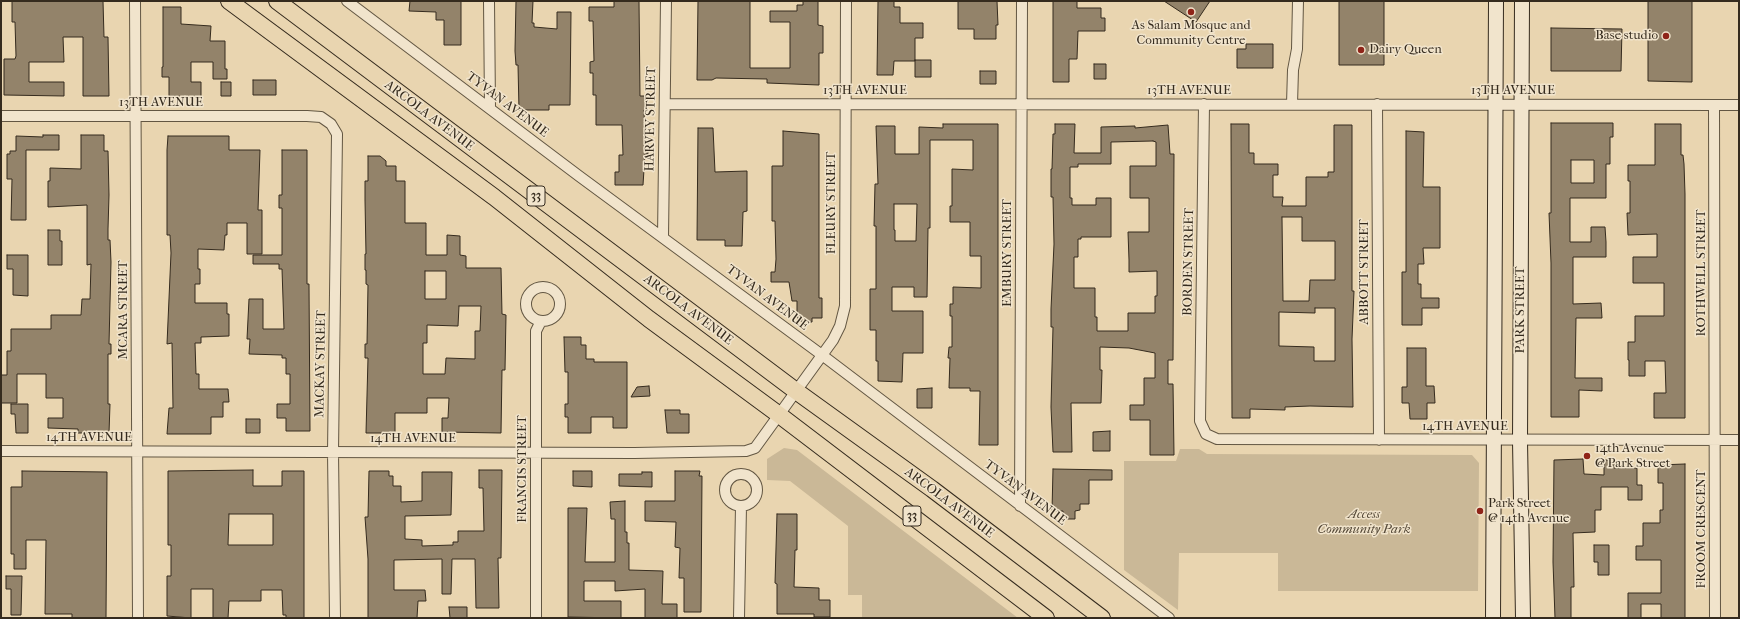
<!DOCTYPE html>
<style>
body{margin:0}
#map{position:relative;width:1740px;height:619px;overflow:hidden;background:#e9d5b0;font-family:"IM FELL French Canon",serif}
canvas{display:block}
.frame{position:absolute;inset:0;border:2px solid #352b1e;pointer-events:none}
</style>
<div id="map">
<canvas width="1740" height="619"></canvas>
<div class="frame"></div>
</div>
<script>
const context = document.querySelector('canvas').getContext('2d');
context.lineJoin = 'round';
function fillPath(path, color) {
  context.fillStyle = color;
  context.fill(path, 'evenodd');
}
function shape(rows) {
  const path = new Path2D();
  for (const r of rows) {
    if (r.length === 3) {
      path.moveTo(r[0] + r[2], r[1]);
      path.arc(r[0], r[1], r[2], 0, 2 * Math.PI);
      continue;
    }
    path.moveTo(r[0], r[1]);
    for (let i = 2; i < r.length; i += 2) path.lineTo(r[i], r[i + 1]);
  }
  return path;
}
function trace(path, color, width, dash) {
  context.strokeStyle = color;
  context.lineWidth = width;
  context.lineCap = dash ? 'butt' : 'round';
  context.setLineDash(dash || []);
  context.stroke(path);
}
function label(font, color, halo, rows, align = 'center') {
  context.font = font + ' "IM FELL French Canon",serif';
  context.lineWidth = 3;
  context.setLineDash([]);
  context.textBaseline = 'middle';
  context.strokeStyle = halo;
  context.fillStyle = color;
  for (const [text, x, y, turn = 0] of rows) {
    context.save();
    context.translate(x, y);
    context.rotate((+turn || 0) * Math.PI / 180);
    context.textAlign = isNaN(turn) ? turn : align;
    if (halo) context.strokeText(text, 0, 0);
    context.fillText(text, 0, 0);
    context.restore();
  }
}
fillPath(shape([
 [784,448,797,450,1018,618,862,618,862,595,848,595,848,526,790,481,767,480,767,459],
 [1180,449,1199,449,1207,454,1472,455,1479,463,1478,591,1278,591,1278,553,1179,553,1178,610,1124,570,1124,461,1176,461]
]), '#cab897');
const building = shape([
 [12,1,103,1,104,37,108,37,109,96,83,96,83,37,63,37,64,62,29,62,29,82,64,82,64,96,4,95,4,59,15,59,16,56,15,22,12,22,12,1],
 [410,1,461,1,461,45,444,45,444,20,436,20,436,12,409,11,410,1],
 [516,1,533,1,532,23,534,23,534,27,557,29,557,12,571,12,570,105,549,105,549,110,519,110,518,65,516,65,515,51,516,1],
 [614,1,639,1,640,96,648,96,647,110,644,110,645,140,648,140,648,154,645,154,643,185,615,185,615,172,619,172,619,155,623,155,622,125,596,125,596,95,593,95,593,73,590,73,590,62,594,61,593,21,589,21,589,7,614,7,614,1],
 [698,1,750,1,750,68,790,68,790,22,770,22,770,11,797,11,797,5,803,5,803,1,818,1,818,25,823,26,823,53,819,53,819,85,767,83,767,79,716,78,712,80,697,80,698,1],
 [878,1,894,1,894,7,900,7,900,23,923,23,923,38,915,38,915,61,894,61,893,75,877,75,878,1],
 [958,1,997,1,998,25,996,25,996,39,974,39,974,29,958,29,958,1],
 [1053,1,1077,1,1077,8,1101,8,1101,18,1105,18,1105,31,1078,31,1077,59,1069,59,1069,82,1053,82,1053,1],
 [1164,1,1210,1,1196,22,1164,1],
 [1339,1,1384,1,1384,65,1339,65,1339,1],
 [1648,1,1692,1,1692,82,1648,81,1648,1],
 [163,7,181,7,181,24,211,26,210,41,225,41,225,69,227,69,227,79,213,79,213,62,191,62,191,82,201,82,201,97,169,96,169,77,162,77,162,67,163,67,163,7],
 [1551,28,1622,29,1621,71,1551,71,1551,28],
 [1246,44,1273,44,1273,68,1237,68,1237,49,1246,49,1246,44],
 [915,60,931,60,931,77,915,77,915,60],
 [1094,64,1106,64,1106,79,1094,79,1094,64],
 [980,71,996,71,996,84,980,84,980,71],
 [253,80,276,80,276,95,253,95,253,80],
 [221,82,231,82,231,96,221,96,221,82],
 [1551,123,1613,123,1613,137,1610,137,1610,164,1606,164,1606,198,1570,198,1570,242,1591,242,1591,227,1605,227,1606,242,1606,257,1573,257,1573,304,1601,303,1602,318,1576,318,1575,378,1602,378,1602,391,1579,390,1579,417,1551,417,1551,263,1549,213,1551,213,1551,123],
 [1571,160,1594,160,1594,183,1571,183,1571,160],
 [943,124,998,124,998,445,979,445,980,391,970,391,970,388,949,388,950,358,948,358,949,347,952,347,952,316,950,316,950,304,953,304,953,287,981,288,981,256,970,256,970,222,950,222,950,206,952,206,952,169,973,170,973,140,930,140,930,228,928,228,927,297,914,297,914,287,892,287,892,311,923,311,923,353,903,353,902,382,878,381,878,361,876,361,876,330,870,330,870,289,876,289,876,226,874,226,875,184,878,184,876,126,895,126,895,154,919,154,919,127,943,128,943,124],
 [894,204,917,204,916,241,895,241,895,230,894,230,894,204],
 [1055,124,1075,124,1074,153,1101,153,1101,127,1135,126,1135,128,1168,125,1170,154,1174,154,1173,360,1168,360,1168,384,1173,384,1174,455,1150,455,1150,420,1130,420,1130,405,1144,405,1144,378,1155,378,1155,353,1129,348,1100,347,1100,370,1102,370,1101,403,1071,403,1072,452,1053,452,1051,407,1053,327,1051,327,1051,309,1054,244,1053,197,1051,197,1051,169,1052,169,1053,134,1055,134,1055,124],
 [1153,141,1156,142,1156,166,1130,166,1130,198,1149,198,1149,232,1128,232,1129,260,1129,272,1157,271,1157,296,1155,296,1155,313,1128,313,1128,331,1097,331,1097,317,1095,317,1095,288,1074,288,1074,257,1078,257,1078,239,1081,239,1081,237,1111,237,1111,198,1096,198,1096,205,1072,205,1072,198,1070,198,1070,167,1078,167,1078,164,1111,164,1111,142,1153,141],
 [1231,124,1249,124,1249,153,1254,153,1254,164,1278,164,1278,175,1273,175,1273,197,1283,197,1282,206,1306,206,1306,177,1328,177,1328,172,1334,172,1334,125,1352,125,1352,291,1354,291,1352,339,1353,407,1310,406,1285,407,1285,410,1250,409,1250,418,1232,418,1231,124],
 [1282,217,1302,217,1302,241,1335,241,1335,280,1310,280,1309,301,1283,301,1282,217],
 [1315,308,1335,308,1335,361,1314,361,1314,347,1279,346,1279,312,1315,313,1315,308],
 [1655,124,1681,124,1681,155,1683,155,1684,164,1685,194,1685,418,1654,418,1654,393,1666,393,1665,361,1645,361,1645,376,1629,376,1629,360,1628,360,1628,342,1635,342,1635,316,1664,316,1664,283,1633,283,1633,257,1657,257,1657,234,1628,235,1627,213,1630,213,1630,181,1628,181,1628,165,1655,165,1655,124],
 [698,128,713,128,715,172,747,171,747,211,743,212,742,246,725,246,725,240,697,240,698,128],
 [783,131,819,134,819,298,822,298,822,318,812,318,812,322,801,322,801,318,797,318,797,301,792,301,789,282,771,282,771,272,775,272,776,259,775,221,772,221,772,166,783,166,783,131],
 [1406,131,1424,132,1423,187,1440,187,1440,248,1423,248,1424,264,1418,264,1418,284,1421,284,1421,298,1439,298,1439,308,1422,308,1422,325,1402,325,1402,272,1406,272,1406,131],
 [43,135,59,135,59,150,26,150,26,220,11,220,12,179,7,179,7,154,10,154,10,151,16,151,16,136,43,137,43,135],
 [81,135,104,135,104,151,108,151,109,195,108,229,108,240,110,240,111,262,109,344,111,344,111,354,108,354,108,404,110,404,109,433,78,433,78,429,48,428,48,418,63,418,63,398,46,398,46,374,17,374,17,403,1,403,1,375,7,375,7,351,11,351,11,329,51,329,51,315,81,315,82,299,90,299,91,264,87,265,87,205,48,207,48,181,50,181,50,168,81,169,81,135],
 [168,136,229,136,229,150,260,150,258,210,262,210,262,254,247,254,247,223,227,223,227,235,225,235,224,250,198,249,198,269,200,269,200,284,195,284,195,303,227,303,227,314,229,314,229,336,201,337,201,343,195,343,196,374,199,374,199,389,228,389,229,402,223,402,223,417,211,417,211,434,167,434,169,408,173,408,172,343,167,344,171,253,170,235,167,235,167,150,168,136],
 [282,150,307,150,307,284,309,284,310,431,286,431,286,418,277,418,277,404,290,404,290,374,286,374,286,358,282,358,282,355,249,354,250,339,247,339,249,299,263,299,263,329,284,329,282,269,279,269,279,264,253,264,253,255,282,255,282,208,279,208,279,195,282,195,282,150],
 [368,156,380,156,386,161,386,166,396,166,396,181,405,181,405,223,426,223,426,255,447,255,447,235,460,236,460,255,466,256,466,268,501,268,502,314,506,315,505,370,502,370,501,433,442,432,442,418,448,418,449,398,427,398,427,413,395,413,395,433,366,433,368,358,365,358,365,344,367,344,368,285,366,284,366,270,365,270,365,254,366,254,365,200,365,181,368,181,368,156],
 [425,271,446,271,446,299,425,299,425,271],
 [459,306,481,306,480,331,475,331,475,359,446,358,445,374,423,374,423,343,427,343,427,325,458,326,459,306],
 [48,230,60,230,60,241,62,241,62,265,48,265,48,230],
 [7,255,28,255,28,296,13,295,13,269,7,269,7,255],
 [564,337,581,337,581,345,586,345,586,359,594,359,594,362,627,362,627,428,613,428,613,417,591,417,591,433,568,433,568,417,565,417,565,404,568,404,568,372,565,372,564,337],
 [1407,348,1426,348,1426,386,1434,386,1435,403,1427,403,1427,419,1410,419,1409,403,1402,403,1402,387,1407,387,1407,348],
 [649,386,650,396,631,397,637,387,649,386],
 [932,388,932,408,917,408,917,389,932,388],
 [11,404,28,404,28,433,16,433,15,414,11,414,11,404],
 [665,410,680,410,680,414,689,414,689,433,667,433,665,410],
 [246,419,260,419,260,433,246,433,246,419],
 [1110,431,1110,451,1093,451,1093,432,1110,431],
 [1583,459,1584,474,1604,475,1604,460,1614,460,1614,468,1637,468,1637,485,1642,485,1642,500,1628,500,1628,487,1601,487,1601,510,1595,510,1595,532,1573,533,1574,587,1571,587,1571,618,1555,618,1553,562,1554,460,1583,459],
 [1685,464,1685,618,1661,618,1661,604,1641,604,1641,618,1628,618,1628,593,1661,593,1661,560,1636,560,1636,546,1643,546,1643,523,1660,523,1660,510,1663,510,1663,483,1658,483,1658,465,1685,464],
 [1053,469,1112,470,1112,480,1089,480,1089,504,1080,504,1080,510,1075,511,1075,519,1063,519,1063,511,1052,511,1053,469],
 [253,470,253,486,282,486,282,471,304,471,304,618,286,618,286,615,283,615,282,590,261,590,261,601,229,601,228,618,213,618,213,589,191,589,191,618,167,616,167,576,171,576,171,545,168,545,168,471,253,470],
 [229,514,273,514,273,545,228,545,229,514],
 [479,470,502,470,501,558,498,558,499,608,476,608,475,559,452,559,451,594,442,594,442,559,394,560,394,590,425,590,426,601,418,601,417,618,368,618,368,559,365,517,368,517,369,471,389,471,389,476,393,476,393,486,401,486,401,502,422,501,422,472,452,472,451,515,405,516,405,539,422,540,422,546,453,545,453,542,458,542,458,531,484,531,483,488,479,488,479,470],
 [22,471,107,472,106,618,72,618,72,614,45,614,46,540,26,540,26,569,14,569,14,554,11,554,11,487,22,487,22,471],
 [573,471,592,471,592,487,573,486,573,471],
 [675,471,700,471,699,476,702,476,701,612,684,612,684,578,679,578,680,548,675,547,676,522,645,521,645,501,675,501,675,471],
 [642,472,652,472,652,487,619,486,619,474,642,474,642,472],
 [625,501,625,532,627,532,627,543,629,543,629,570,663,571,662,604,677,604,677,618,645,618,645,589,615,591,615,581,584,581,584,601,621,601,621,618,568,617,568,508,587,508,585,562,615,562,615,519,611,519,610,502,625,501],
 [777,514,797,514,797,550,795,550,794,587,819,588,819,600,830,600,830,617,814,617,814,614,777,614,777,584,775,583,777,514],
 [1594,545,1609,545,1609,575,1598,575,1598,562,1594,562,1594,545],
 [6,576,22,576,21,615,11,615,11,589,6,589,6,576],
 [449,607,467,607,467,618,450,618,449,607]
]);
fillPath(building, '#93836a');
trace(building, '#352b1e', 1);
const street = shape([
 [135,1,138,618],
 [347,1,579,176,822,355,1169,618],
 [489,1,490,108],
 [665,104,1739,105],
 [1204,104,1200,421,1206,434,1217,439,1739,440],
 [1292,104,1293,70,1297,49,1298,1],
 [1377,104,1379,440],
 [1714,105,1715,618],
 [1,116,307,116,321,117,331,124,337,134,333,452,335,618],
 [663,237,666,1],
 [543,304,17],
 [1,451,634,453,746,451,755,448,833,340,840,326,845,306,846,1],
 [741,490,16],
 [1020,506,1022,1],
 [536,618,536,331,541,321],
 [739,618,741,506]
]);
const secondary = shape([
 [1522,1,1520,441,1523,618],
 [1493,618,1496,1]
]);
const primary = shape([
 [229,1,494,197,649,319,778,414,1046,618],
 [277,1,796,391,932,489,1102,618]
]);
trace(street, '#625642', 12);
trace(secondary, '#352b1e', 16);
trace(primary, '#352b1e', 18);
trace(street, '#f1e4cc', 10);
trace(secondary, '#f1e4cc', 14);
trace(primary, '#e9d5b0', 16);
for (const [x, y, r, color] of [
 [1191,12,4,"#8f2418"],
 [1666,36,4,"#8f2418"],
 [1361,50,4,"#8f2418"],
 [1587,456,4,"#8f2418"],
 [1480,511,4,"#8f2418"]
]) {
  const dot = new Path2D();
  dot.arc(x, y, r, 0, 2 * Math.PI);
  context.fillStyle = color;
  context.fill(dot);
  trace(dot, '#f1e4cc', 1.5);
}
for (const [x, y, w] of [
 [536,196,18],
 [912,516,18]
]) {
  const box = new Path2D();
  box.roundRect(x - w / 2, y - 10, w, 20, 3);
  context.fillStyle = '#f1e4cc';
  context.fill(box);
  trace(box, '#352b1e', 1);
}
label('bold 12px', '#352b1e', null, [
 ["33",536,196],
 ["33",912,516]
]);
label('13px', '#352b1e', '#f1e4cc', [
 ["As Salam Mosque and",1191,26,"center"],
 ["Community Centre",1191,41,"center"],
 ["Base studio",1658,36,"right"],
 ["Dairy Queen",1369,50],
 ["14th Avenue",1595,449],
 ["@ Park Street",1595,464],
 ["Park Street",1488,504],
 ["@ 14th Avenue",1488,519]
], 'left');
label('13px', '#352b1e', '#f1e4cc', [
 ["13TH AVENUE",865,91],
 ["13TH AVENUE",1189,91],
 ["13TH AVENUE",1513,91],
 ["13TH AVENUE",161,103],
 ["TYVAN AVENUE",507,105,37],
 ["ARCOLA AVENUE",429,116,37],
 ["HARVEY STREET",651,119,-89],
 ["FLEURY STREET",832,203,-90],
 ["EMBURY STREET",1008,253,-90],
 ["BORDEN STREET",1189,262,-89],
 ["ABBOTT STREET",1365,272,-90],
 ["ROTHWELL STREET",1702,273,-90],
 ["TYVAN AVENUE",767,298,37],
 ["MCARA STREET",124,310,-90],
 ["ARCOLA AVENUE",688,310,37],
 ["PARK STREET",1521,310,-90],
 ["MACKAY STREET",321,364,-89],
 ["14TH AVENUE",1465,427],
 ["14TH AVENUE",89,438],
 ["14TH AVENUE",413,439],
 ["FRANCIS STREET",523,469,-90],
 ["TYVAN AVENUE",1025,493,37],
 ["ARCOLA AVENUE",949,503,37],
 ["FROOM CRESCENT",1702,529,-90]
]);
label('italic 13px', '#534736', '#f1e4cc', [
 ["Access",1364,515],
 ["Community Park",1364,530]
]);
</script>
